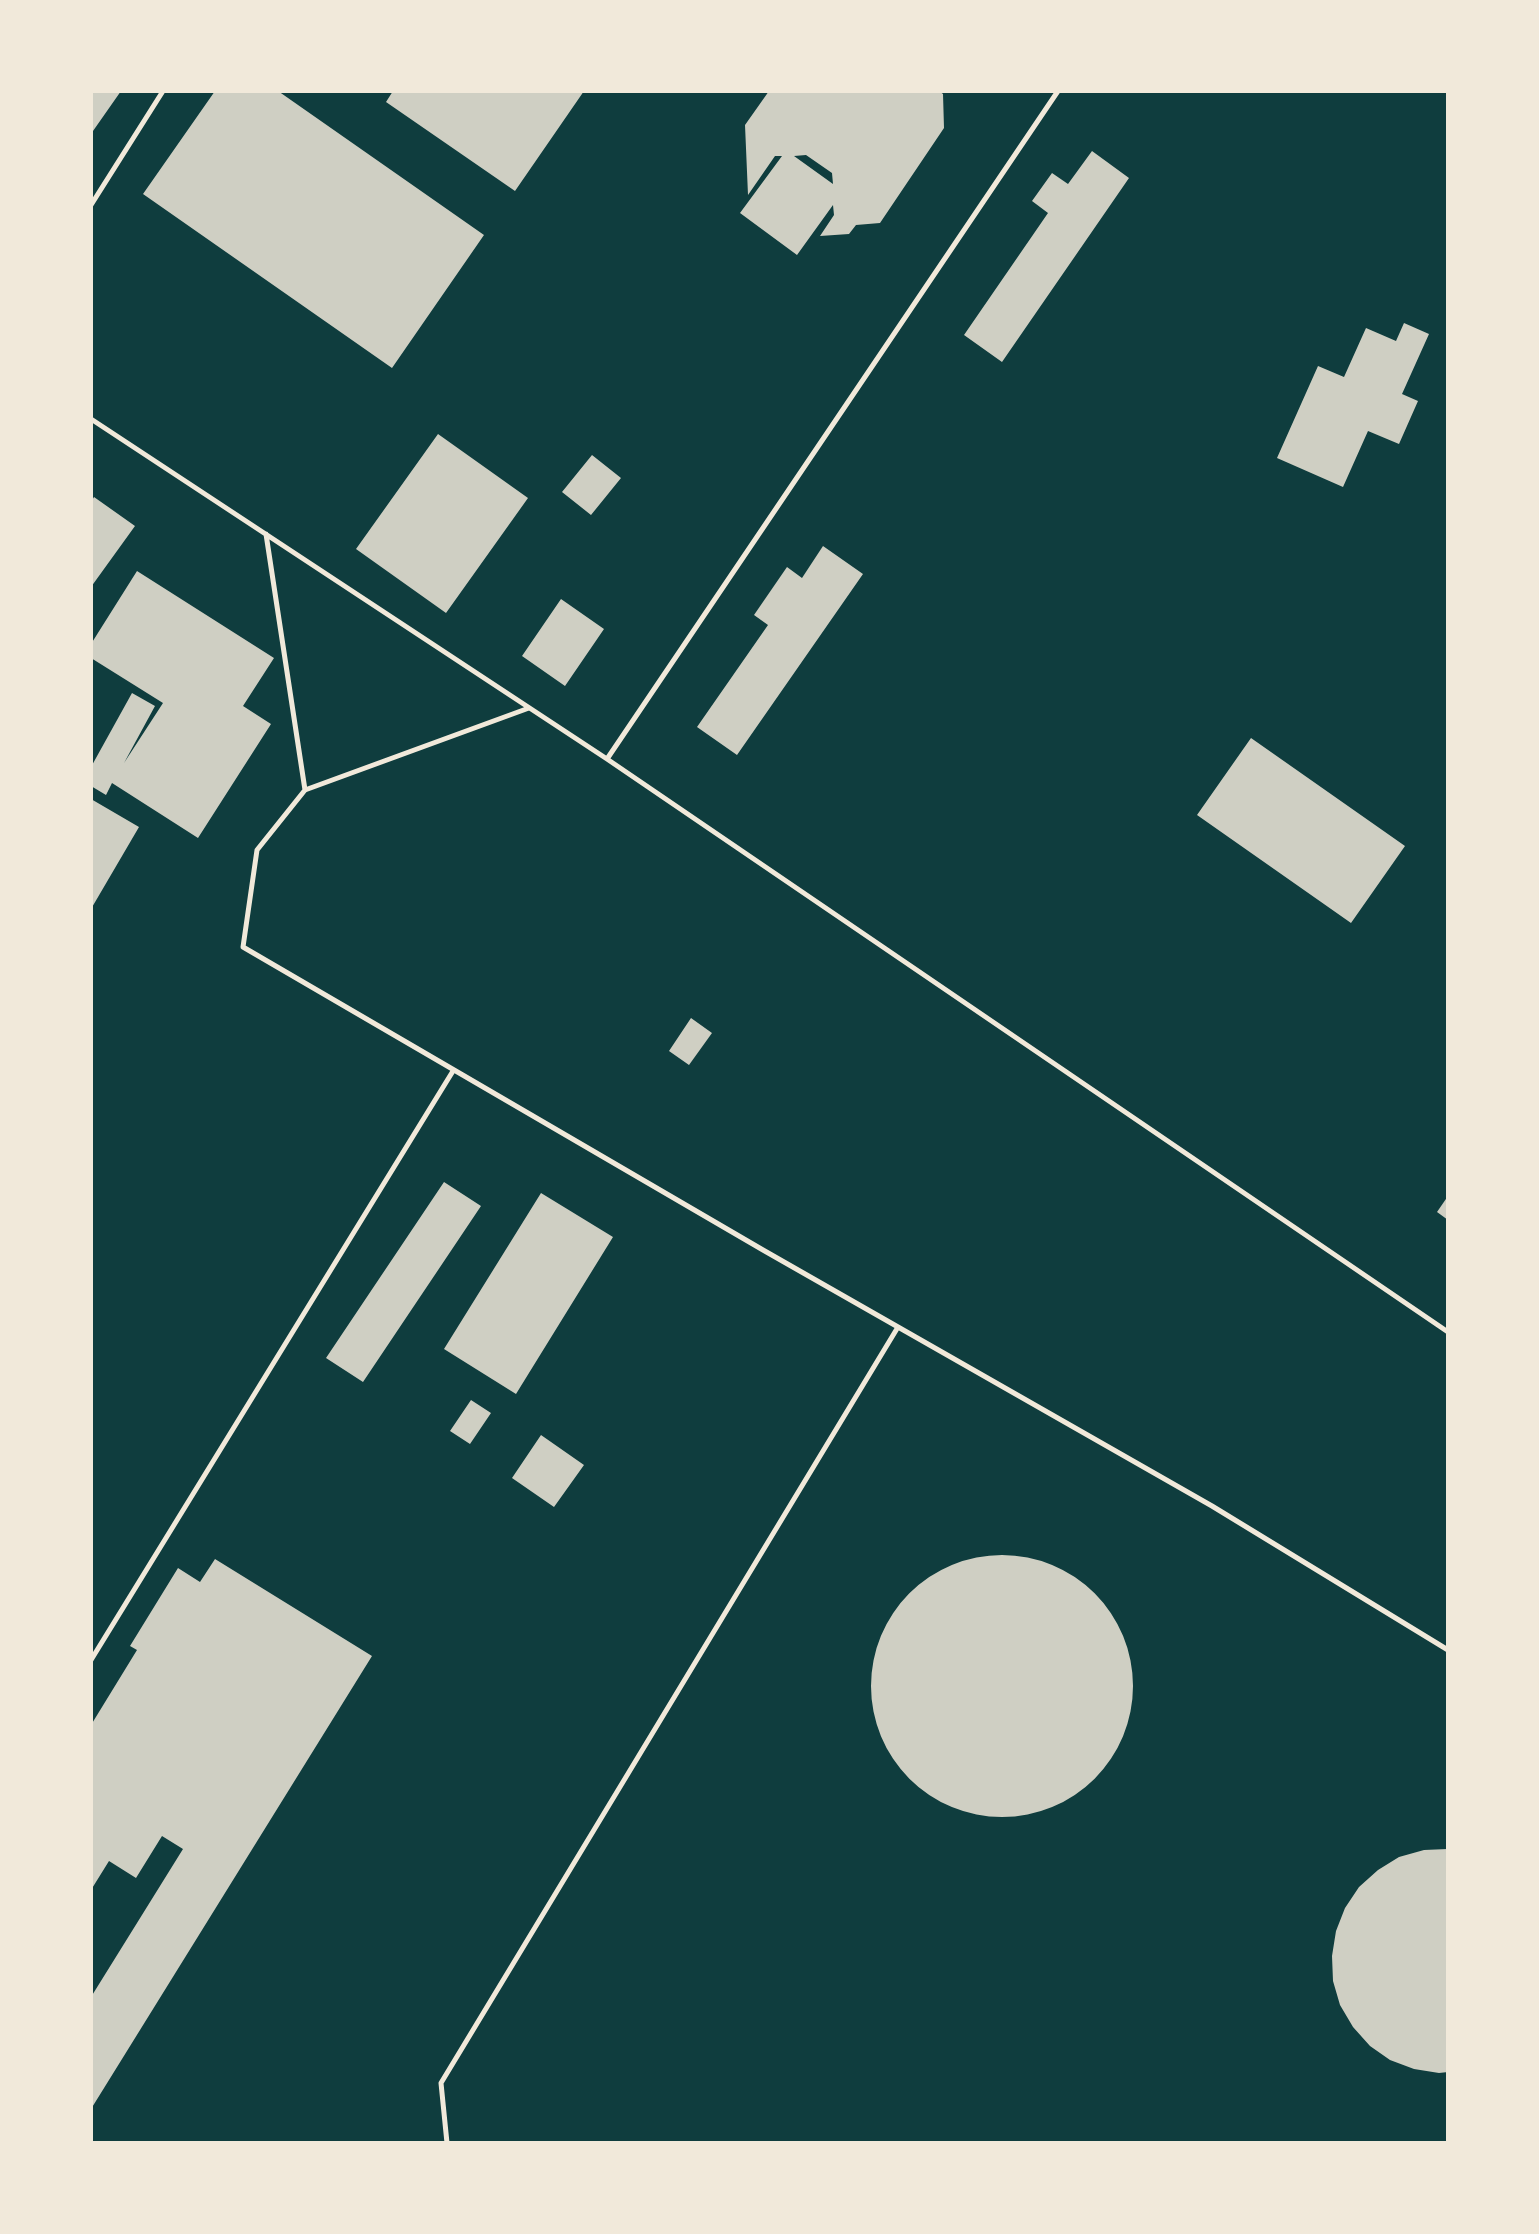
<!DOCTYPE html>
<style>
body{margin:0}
#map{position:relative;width:1539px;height:2234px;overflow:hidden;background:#0f3d3e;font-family:"DejaVu Sans",sans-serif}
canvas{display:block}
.frame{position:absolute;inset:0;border:93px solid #f1e9da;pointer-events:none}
</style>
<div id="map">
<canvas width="1539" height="2234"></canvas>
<div class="frame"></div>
</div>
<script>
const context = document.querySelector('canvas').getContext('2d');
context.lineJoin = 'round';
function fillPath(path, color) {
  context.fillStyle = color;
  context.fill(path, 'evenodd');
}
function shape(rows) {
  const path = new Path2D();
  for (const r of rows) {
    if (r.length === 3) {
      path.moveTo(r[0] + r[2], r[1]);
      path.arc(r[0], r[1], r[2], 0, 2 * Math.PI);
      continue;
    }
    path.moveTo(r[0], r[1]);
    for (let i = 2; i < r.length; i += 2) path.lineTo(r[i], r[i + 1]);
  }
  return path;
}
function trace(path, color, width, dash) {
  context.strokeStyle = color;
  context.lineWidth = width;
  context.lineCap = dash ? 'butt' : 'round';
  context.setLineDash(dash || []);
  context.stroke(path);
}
fillPath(shape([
 [91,91,121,91,93,131,91,130],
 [215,91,278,91,484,235,392,368,143,194],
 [393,91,584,91,515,191,386,102],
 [769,91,939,91,943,94,944,128,880,223,856,225,849,234,820,236,834,215,833,205,797,255,740,213,782,156,775,156,748,195,745,125],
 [806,155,832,173,833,184,794,156],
 [1092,151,1129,178,1002,362,964,335,1048,213,1032,201,1052,173,1068,184],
 [1404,323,1429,334,1402,394,1418,401,1399,444,1368,431,1343,487,1277,458,1318,366,1344,377,1366,328,1396,341],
 [438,434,528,498,446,613,356,549],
 [592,455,621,478,591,515,562,492],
 [94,497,135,526,91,587,91,502],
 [823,546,863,574,737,755,697,727,768,625,754,615,787,567,802,578],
 [137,571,274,658,243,706,271,724,198,838,112,783,106,795,91,786,91,767,132,693,155,706,124,763,163,703,91,658,91,644],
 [561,599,604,629,565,686,522,656],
 [1251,738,1405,846,1351,923,1197,815],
 [91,799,139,827,91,909],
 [691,1018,712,1033,689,1065,669,1051],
 [444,1182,481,1206,363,1382,326,1358],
 [541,1193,613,1237,516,1394,444,1349],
 [1448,1196,1448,1220,1437,1212],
 [471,1400,491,1413,470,1444,450,1431],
 [541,1435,584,1465,554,1507,512,1478],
 [1002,1686,131],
 [215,1559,372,1656,91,2109,91,1997,183,1849,162,1836,136,1878,109,1861,91,1890,91,1725,137,1650,130,1646,178,1568,200,1582],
 [1448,1849,1448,2072,1439,2073,1414,2069,1390,2060,1370,2046,1353,2027,1340,2005,1333,1981,1332,1956,1336,1931,1345,1908,1359,1887,1378,1870,1399,1857,1424,1850]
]), '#cfcfc3');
trace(shape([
 [91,205,163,91],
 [91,419,607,759,1448,1332],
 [266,534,305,790,529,708],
 [607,759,1058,91],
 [305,790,257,850,243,947,763,1250,1212,1506,1448,1650],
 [91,1660,453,1071],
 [447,2143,441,2083,898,1327]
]), '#f1e9da', 5);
</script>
